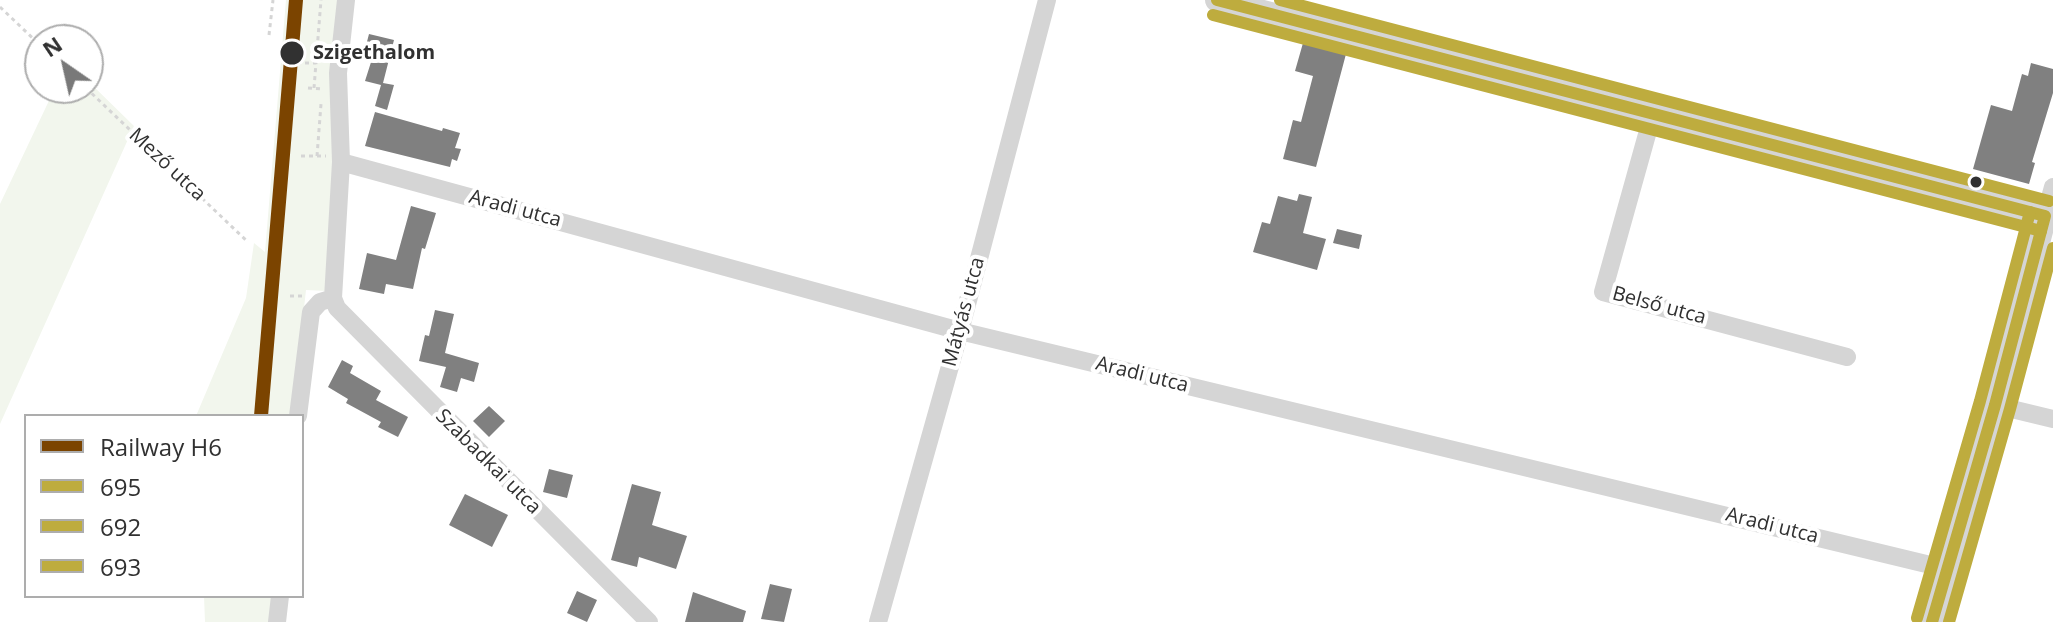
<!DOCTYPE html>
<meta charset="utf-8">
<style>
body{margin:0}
#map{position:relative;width:2053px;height:622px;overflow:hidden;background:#fff;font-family:"Open Sans",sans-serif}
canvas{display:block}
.legend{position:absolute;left:24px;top:414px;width:280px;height:184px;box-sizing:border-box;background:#fff;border:2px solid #adadad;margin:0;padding:10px 14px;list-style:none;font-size:24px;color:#313131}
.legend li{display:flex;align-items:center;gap:16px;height:40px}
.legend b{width:40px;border:2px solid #adadad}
.north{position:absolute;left:24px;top:24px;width:80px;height:80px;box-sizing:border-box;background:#fff;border:2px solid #adadad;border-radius:50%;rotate:326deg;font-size:22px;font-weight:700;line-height:32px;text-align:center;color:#313131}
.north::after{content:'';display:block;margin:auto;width:28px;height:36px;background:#797979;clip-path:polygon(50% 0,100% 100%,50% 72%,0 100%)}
</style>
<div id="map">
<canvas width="2053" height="622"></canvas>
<ul class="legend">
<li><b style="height:10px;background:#7b4400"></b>Railway H6</li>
<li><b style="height:10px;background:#beac3e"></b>695</li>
<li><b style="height:10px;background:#beac3e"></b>692</li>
<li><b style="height:10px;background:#beac3e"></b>693</li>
</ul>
<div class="north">N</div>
</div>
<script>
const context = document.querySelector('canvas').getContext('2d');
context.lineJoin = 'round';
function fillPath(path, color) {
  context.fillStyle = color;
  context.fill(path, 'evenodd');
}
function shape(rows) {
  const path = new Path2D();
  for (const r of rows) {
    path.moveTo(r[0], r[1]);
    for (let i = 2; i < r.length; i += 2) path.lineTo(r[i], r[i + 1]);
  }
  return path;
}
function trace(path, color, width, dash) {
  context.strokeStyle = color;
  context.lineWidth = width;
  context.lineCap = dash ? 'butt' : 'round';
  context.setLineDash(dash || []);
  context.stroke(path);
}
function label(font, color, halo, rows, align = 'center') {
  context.font = font + ' "Open Sans",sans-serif';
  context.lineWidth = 8;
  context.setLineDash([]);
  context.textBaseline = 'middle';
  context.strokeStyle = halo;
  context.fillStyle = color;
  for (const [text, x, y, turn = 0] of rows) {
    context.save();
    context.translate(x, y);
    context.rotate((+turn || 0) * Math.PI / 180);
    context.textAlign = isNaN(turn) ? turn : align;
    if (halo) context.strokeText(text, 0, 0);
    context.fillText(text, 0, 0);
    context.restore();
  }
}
fillPath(shape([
 [286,0,338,0,338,160,327,291,306,290,292,416,196,416,246,298,254,243,265,252],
 [88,81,134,126,0,424,0,204,55,88,88,88],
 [204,596,272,596,269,622,205,622]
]), '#f2f6ed');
fillPath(shape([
 [369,34,394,40,383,83,394,85,387,110,375,106,381,85,365,81,372,59,363,57],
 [1303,43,1346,54,1316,167,1283,159,1293,120,1301,122,1313,76,1295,71],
 [2031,63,2053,69,2053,93,2032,162,2035,163,2029,184,1973,169,1991,105,2012,111,2022,74,2028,76],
 [375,112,442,131,443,128,460,133,455,148,461,149,457,161,452,159,450,167,365,146],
 [1299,194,1312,197,1303,233,1326,239,1317,270,1253,252,1262,222,1270,224,1278,196,1297,201],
 [411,206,436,213,425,249,422,248,413,289,386,284,384,294,359,289,367,253,396,260],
 [1337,229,1362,235,1359,249,1333,243],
 [435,310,454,314,445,353,479,363,474,382,461,378,457,392,440,387,446,367,419,361,425,335,429,336],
 [342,360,353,366,350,373,381,391,376,400,408,417,398,437,378,427,381,422,346,403,348,399,328,387],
 [489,406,505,421,489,437,473,421],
 [549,469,573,475,567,498,543,492],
 [632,484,661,492,652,525,687,536,676,569,639,557,637,567,611,560],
 [465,494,508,515,492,547,449,525],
 [770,584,792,589,784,622,761,619],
 [577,591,597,600,587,622,567,613],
 [693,592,746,611,743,622,685,622]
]), '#808080');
trace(shape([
 [0,7,40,45],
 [269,35,273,0],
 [297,63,316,63],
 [86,88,248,242],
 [308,88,322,89],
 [314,88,321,0],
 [301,156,326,156],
 [317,156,321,104],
 [290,296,302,296]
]), '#d5d5d5', 3, [4, 4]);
trace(shape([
 [346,0,338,73,341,162,333,298,337,308,649,622],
 [1653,113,1603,292,1847,357],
 [341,162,960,331,1947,569],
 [2045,216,2053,187],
 [1995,405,2053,419],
 [298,416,311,312,320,302,333,298],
 [277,622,280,596],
 [878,622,960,331,1047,0]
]), '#d5d5d5', 18);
trace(shape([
 [1217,0,2045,216,1995,405,1932,622]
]), '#d5d5d5', 24);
trace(shape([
 [1217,0,2045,216],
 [1932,622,1995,405,2045,216]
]), '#beac3e', 12);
trace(shape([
 [1213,15,2041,231],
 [1949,622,2010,409,2053,248]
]), '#beac3e', 12);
trace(shape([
 [1280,0,2049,201],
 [1917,618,1980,401,2030,212]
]), '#beac3e', 12);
trace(shape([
 [261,416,296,0]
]), '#7b4400', 14);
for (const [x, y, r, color] of [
 [292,53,13,"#313131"],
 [1976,182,7,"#313131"]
]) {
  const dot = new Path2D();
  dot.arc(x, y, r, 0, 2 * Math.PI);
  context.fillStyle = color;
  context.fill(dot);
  trace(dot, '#fff', 3);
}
label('bold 20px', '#313131', '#fff', [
 ["Szigethalom",313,53]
], 'left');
label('20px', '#313131', '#fff', [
 ["Mező utca",167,165,43],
 ["Aradi utca",515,209,15],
 ["Belső utca",1659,306,15],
 ["Mátyás utca",964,312,-75],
 ["Aradi utca",1142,375,14],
 ["Szabadkai utca",488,462,45],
 ["Aradi utca",1772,526,14]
]);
</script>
